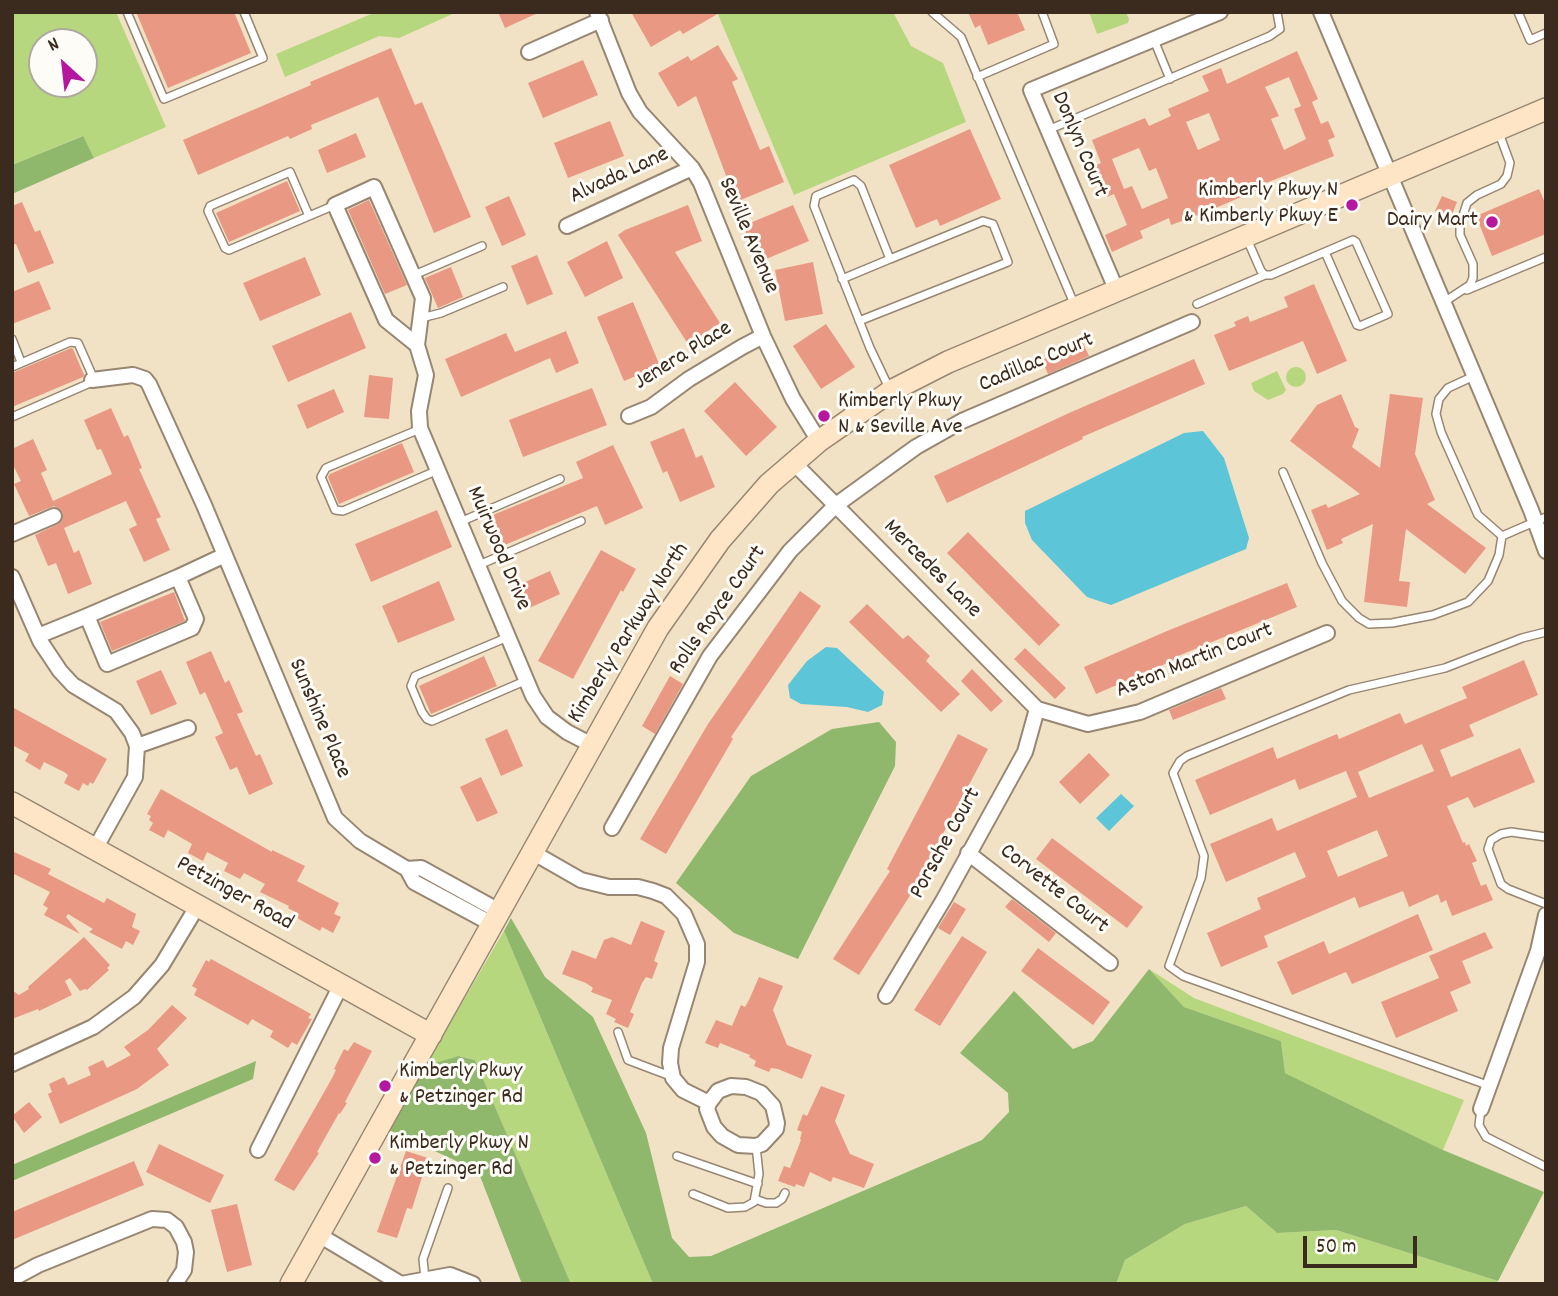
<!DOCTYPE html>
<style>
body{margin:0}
#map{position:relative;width:1558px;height:1296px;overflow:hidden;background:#f2e2c5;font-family:Dekko,sans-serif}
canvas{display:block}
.frame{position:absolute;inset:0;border:14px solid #3b2a1e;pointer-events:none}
.north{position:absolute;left:28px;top:28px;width:70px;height:70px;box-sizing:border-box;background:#fdfcf7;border:2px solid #afa8a0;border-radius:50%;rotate:333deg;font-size:19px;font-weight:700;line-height:28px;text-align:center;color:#3b2a1e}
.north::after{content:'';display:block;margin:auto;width:24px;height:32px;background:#b5179e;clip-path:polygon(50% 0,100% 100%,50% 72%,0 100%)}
.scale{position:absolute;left:1303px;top:1236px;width:114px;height:32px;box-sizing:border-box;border:4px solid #3b2a1e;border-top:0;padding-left:9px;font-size:21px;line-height:24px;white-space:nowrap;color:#3b2a1e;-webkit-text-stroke:5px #fdfcf7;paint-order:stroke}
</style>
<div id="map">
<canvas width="1558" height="1296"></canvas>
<div class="frame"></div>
<div class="north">N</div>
<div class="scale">50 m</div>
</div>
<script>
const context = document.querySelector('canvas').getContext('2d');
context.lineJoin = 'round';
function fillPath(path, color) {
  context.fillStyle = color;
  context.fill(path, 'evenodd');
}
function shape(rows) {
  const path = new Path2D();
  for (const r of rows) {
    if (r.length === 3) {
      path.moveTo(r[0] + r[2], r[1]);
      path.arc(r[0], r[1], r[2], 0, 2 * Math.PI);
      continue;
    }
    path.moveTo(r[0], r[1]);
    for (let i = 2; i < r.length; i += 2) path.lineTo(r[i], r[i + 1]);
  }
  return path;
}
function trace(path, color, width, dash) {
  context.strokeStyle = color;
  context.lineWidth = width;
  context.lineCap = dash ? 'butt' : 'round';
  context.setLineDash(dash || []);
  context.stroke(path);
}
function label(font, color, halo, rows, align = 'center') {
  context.font = font + ' Dekko,sans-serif';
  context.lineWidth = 6;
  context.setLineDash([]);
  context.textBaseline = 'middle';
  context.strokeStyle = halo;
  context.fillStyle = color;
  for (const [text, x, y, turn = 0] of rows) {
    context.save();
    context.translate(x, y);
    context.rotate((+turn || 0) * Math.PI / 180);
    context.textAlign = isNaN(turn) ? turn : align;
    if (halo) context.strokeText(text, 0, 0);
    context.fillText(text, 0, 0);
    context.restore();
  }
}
fillPath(shape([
 [12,12,116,12,166,127,94,158,82,136,12,165],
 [42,42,84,42,84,84,42,84],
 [376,12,457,12,399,38,379,36,285,77,276,54],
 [717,12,893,12,911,46,943,63,966,122,794,195],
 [1089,12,1126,12,1129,19,1128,23,1097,34],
 [1296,377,10],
 [1277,371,1286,390,1283,394,1268,400,1254,391,1251,383],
 [504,931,653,1284,571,1284,475,1060,458,1056,425,1066],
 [1149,969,1194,998,1464,1100,1443,1150,1285,1073,1281,1041,1184,1007],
 [1246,1206,1277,1233,1336,1230,1498,1281,1497,1284,1116,1284,1125,1260,1185,1224]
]), '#b6d77e');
fillPath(shape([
 [83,136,94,158,12,194,12,165],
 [879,722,896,742,895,766,798,959,734,933,676,883,751,776,832,729],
 [511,918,545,977,593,1017,646,1133,672,1238,689,1257,711,1256,982,1140,1009,1112,1008,1093,960,1053,1014,991,1073,1049,1093,1041,1149,969,1184,1007,1281,1041,1285,1073,1443,1150,1544,1192,1498,1281,1336,1230,1277,1233,1246,1206,1185,1224,1125,1260,1116,1284,653,1284,504,931],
 [458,1056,475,1060,571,1284,522,1284,478,1171,389,1130,425,1066],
 [256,1061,253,1079,12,1181,12,1165]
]), '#90b86d');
fillPath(shape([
 [1203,431,1224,458,1249,538,1246,549,1111,605,1087,597,1032,540,1025,523,1025,511,1184,433],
 [826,647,837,648,884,692,882,705,868,712,847,707,801,704,790,698,788,685,807,661],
 [1121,794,1134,806,1109,831,1096,818]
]), '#5cc5d7');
fillPath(shape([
 [136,12,234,12,251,53,168,88],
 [498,12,540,12,505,28],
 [631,12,721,12,683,34,680,30,651,47],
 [968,12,1017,12,1025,30,988,45,980,25,975,28],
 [718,45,738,79,732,82,760,150,769,146,784,182,736,202,696,96,678,107,658,73,688,56,691,61],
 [391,48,415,105,422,102,471,217,434,233,378,97,311,125,312,129,290,139,288,136,198,175,183,140,311,85,310,82],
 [1297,51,1318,99,1312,102,1321,124,1328,121,1335,137,1328,140,1334,156,1266,183,1267,186,1206,212,1171,225,1169,218,1140,231,1143,238,1112,252,1105,235,1127,225,1114,194,1107,197,1094,166,1101,163,1092,140,1145,118,1149,126,1171,116,1168,109,1209,91,1202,76,1221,68,1227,84],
 [1289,77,1301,106,1294,109,1306,139,1284,150,1271,119,1279,116,1265,87],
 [1209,113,1220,140,1198,150,1186,122],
 [1139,148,1149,171,1156,168,1168,198,1142,209,1132,186,1124,189,1112,159],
 [583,60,598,95,543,118,528,83],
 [610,121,624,156,568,178,554,143],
 [970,129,1001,199,940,226,937,219,916,228,889,165],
 [356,133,366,157,327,173,318,150],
 [287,181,300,211,229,242,216,213],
 [1539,189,1546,205,1546,234,1492,256,1476,216],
 [509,196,526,235,502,246,485,207],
 [1442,196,1457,202,1451,217,1435,211],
 [369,200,407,285,385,294,348,210],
 [22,202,35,232,40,230,54,263,28,273,16,244,12,245,12,206],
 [688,205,702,241,675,252,720,323,688,344,618,235,625,230],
 [793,205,809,241,759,262,743,226],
 [607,241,623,278,585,297,567,262],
 [537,255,553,294,527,305,511,266],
 [305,257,321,295,260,321,243,283],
 [813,262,823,314,785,321,775,270],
 [451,267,463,297,438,308,425,278],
 [39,281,51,309,12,324,12,292],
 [1314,284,1347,361,1317,374,1303,341,1229,371,1214,335,1236,326,1234,322,1248,316,1250,322,1288,307,1284,297],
 [633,302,660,366,624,381,597,317],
 [351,312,366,348,288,382,272,346],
 [826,324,855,367,821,389,793,346],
 [566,331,579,363,556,373,550,358,461,397,445,359,506,333,515,352],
 [1083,343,1089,356,1048,374,1042,360],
 [71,348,73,349,84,375,83,377,12,407,12,373],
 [1194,359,1205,384,1082,437,1083,439,947,503,934,476,1069,413],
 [369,375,393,378,389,419,364,417],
 [735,382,777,427,746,456,704,411],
 [592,388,607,425,523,457,509,420],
 [334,389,344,412,307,429,297,405],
 [1341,394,1355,427,1359,429,1352,447,1380,468,1390,394,1423,398,1415,454,1435,500,1427,504,1486,548,1465,574,1406,529,1399,581,1410,582,1407,607,1364,602,1373,524,1341,539,1343,543,1327,550,1311,510,1326,504,1328,508,1360,494,1290,441,1317,405],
 [111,408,124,437,128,435,142,468,139,469,161,517,156,519,170,550,144,562,129,529,137,525,126,501,64,528,74,553,79,550,92,584,68,594,56,563,48,566,35,535,58,524,63,518,63,513,54,506,29,516,14,484,21,481,12,463,12,449,33,439,47,470,41,473,53,501,112,474,101,449,97,450,84,420],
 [684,428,696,458,702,455,715,487,680,502,667,471,663,473,650,442],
 [402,443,414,472,339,504,328,477,330,474],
 [613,445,643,508,605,525,597,506,500,547,488,517,583,478,576,462],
 [437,510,452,547,371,582,355,544],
 [968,532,1060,625,1039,646,947,553],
 [601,550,636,569,623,592,621,590,573,679,538,661],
 [550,571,560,594,525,610,514,587],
 [439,581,455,620,398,643,382,606],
 [1287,583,1297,607,1178,656,1179,658,1096,694,1084,667,1167,631],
 [800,591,821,606,731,737,733,739,666,854,640,839,708,724],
 [174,592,185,621,112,651,100,622],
 [867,604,903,639,908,635,930,656,926,661,960,694,941,712,849,622],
 [1025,648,1066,688,1055,699,1014,659],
 [211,651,225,683,229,680,243,712,237,714,256,756,260,754,273,784,249,795,237,767,230,770,215,737,223,733,205,692,200,695,186,662],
 [484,656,497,686,431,714,419,686],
 [1524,660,1538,695,1469,725,1474,736,1440,750,1451,777,1520,748,1535,782,1474,808,1468,797,1447,806,1463,843,1465,842,1466,846,1469,844,1477,861,1472,863,1481,886,1486,884,1493,900,1452,916,1446,900,1441,903,1438,894,1409,907,1403,891,1359,908,1355,897,1264,936,1268,947,1221,967,1207,933,1261,909,1257,898,1306,877,1295,852,1226,882,1210,844,1272,818,1277,831,1357,797,1346,771,1299,790,1295,779,1210,815,1195,780,1273,747,1277,759,1337,734,1339,739,1400,713,1405,724,1467,698,1462,687],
 [1422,744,1434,771,1369,798,1358,772],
 [1377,830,1388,856,1338,877,1327,851],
 [972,669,1003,701,991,712,961,681],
 [161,670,177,704,151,715,136,681],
 [670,676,683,684,655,734,642,726],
 [1221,688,1226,699,1173,720,1169,710],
 [12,707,107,759,93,784,90,782,88,786,83,783,79,791,64,783,68,775,64,772,44,762,40,770,25,761,29,754,12,745],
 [507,729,523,766,501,776,485,739],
 [958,734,988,749,911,894,859,975,833,959,890,871,887,869],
 [1089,753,1110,775,1080,804,1059,782],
 [481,777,498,813,477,822,460,787],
 [161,789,272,852,272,850,305,866,297,881,339,903,334,914,341,917,333,933,322,927,320,931,297,918,299,914,288,908,289,906,260,892,265,884,244,873,240,879,224,871,228,863,207,852,203,861,188,853,192,844,168,830,164,838,149,830,153,823,149,820,151,816,147,814],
 [1052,838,1143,907,1127,928,1036,859],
 [12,851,51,869,48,874,104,903,107,898,136,914,132,927,140,931,133,945,126,941,122,949,89,932,93,929,68,914,66,917,80,934,44,915,48,908,43,905,50,892,12,873],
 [1012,899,1056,933,1049,942,1005,907],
 [954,902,966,909,950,935,938,928],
 [1418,914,1433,950,1352,984,1346,972,1292,995,1277,962,1324,941,1329,954],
 [641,921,665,931,654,961,658,963,652,979,646,977,642,983,630,1012,634,1014,628,1028,614,1022,616,1019,606,1014,612,1000,591,992,593,988,586,983,562,974,572,950,596,959,604,940,612,937,631,945],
 [1485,932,1493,948,1462,961,1471,983,1450,992,1458,1011,1396,1038,1381,1002,1439,978,1429,956],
 [962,936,987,952,940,1026,914,1010],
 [84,937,110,965,107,968,109,970,87,990,85,989,80,991,70,978,65,981,72,995,39,1011,38,1009,12,1019,12,990,19,995,29,989,28,987],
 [1038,948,1110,1002,1093,1025,1021,971],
 [211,959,311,1014,308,1018,312,1019,297,1045,292,1042,288,1048,270,1037,273,1031,252,1019,248,1025,194,995,197,989,192,986,206,960,209,962],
 [759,977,783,986,773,1010,787,1045,812,1055,802,1079,778,1069,771,1068,769,1072,754,1066,756,1061,749,1057,750,1055,720,1043,718,1048,705,1043,716,1020,732,1026,741,1005,745,1007,749,1000],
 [172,1005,187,1018,157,1049,169,1065,137,1089,60,1124,48,1094,52,1092,49,1084,64,1077,68,1085,91,1075,88,1067,103,1060,107,1068,131,1055,124,1047,148,1030],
 [354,1042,372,1051,345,1102,347,1103,340,1114,339,1113,317,1152,319,1153,294,1191,274,1180,331,1080,336,1070,334,1069,344,1049,348,1051],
 [821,1086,845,1095,835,1121,850,1154,874,1164,864,1188,833,1177,831,1182,810,1172,804,1187,796,1184,795,1187,778,1181,784,1166,790,1168,801,1140,800,1139,802,1132,797,1130,803,1114,807,1116],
 [29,1102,42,1117,24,1133,12,1116],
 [159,1144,224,1175,210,1203,146,1172],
 [406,1151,428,1158,412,1209,407,1208,397,1238,377,1232],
 [134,1161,144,1185,12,1240,12,1212],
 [237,1204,252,1265,227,1272,211,1210]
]), '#e99883');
const lane = shape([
 [127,12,164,99,263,58,244,12],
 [932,12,961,37,1075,306],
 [1518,12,1530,40,1546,33],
 [1154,40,1170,79],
 [977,77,1054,44,1042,12],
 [1048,130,1270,36,1280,29,1277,12],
 [309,216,290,172,210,206,208,211,225,248,229,250,309,216,335,205],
 [1247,239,1261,271,1265,275,1271,275,1353,240,1356,242,1388,314,1360,326,1357,325,1325,252],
 [414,275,482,246],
 [842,279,890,259],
 [1467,290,1546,257],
 [1444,302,1470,285,1473,278,1473,264,1460,235,1460,225,1467,203,1477,195,1501,184,1507,176,1510,163,1499,133],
 [1197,304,1265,275],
 [421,318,441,313,503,287],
 [859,321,1008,262,993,224,983,221,890,259,861,186,854,180,816,196,814,206,870,348,889,388],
 [12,339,21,362],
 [12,367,70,342,78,343,93,377,90,383,12,417],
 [1474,376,1448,388,1439,399,1436,414,1441,432,1478,515,1502,536],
 [420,429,326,468,321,477,335,510,343,511,438,470],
 [1283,472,1322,563,1342,601,1359,618,1369,624,1392,623,1433,615,1468,602,1488,581,1499,555,1502,536,1546,517],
 [460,522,560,479],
 [479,565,581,521],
 [508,637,415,676,411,686,422,712,427,719,432,721,527,680],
 [1546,837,1511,832,1501,834,1491,840,1488,849,1501,884,1508,889,1546,904],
 [618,1032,628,1060,673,1077],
 [1490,1086,1183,976,1169,966,1201,878,1204,856,1173,773,1180,761,1187,756,1349,690,1445,668,1522,638,1546,632],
 [1481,1109,1479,1125,1486,1137,1546,1167],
 [677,1156,758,1184],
 [693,1194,728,1208,745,1207,754,1202,759,1174,756,1146],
 [755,1199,766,1203,776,1203,782,1199,785,1193],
 [425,1279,423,1259,448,1188]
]);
const street = shape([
 [597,12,629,93,640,112,692,168,701,183,763,336,793,399,819,441],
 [1321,12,1531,510,1546,551],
 [529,52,601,20],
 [374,187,423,298,417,345,386,320,335,205,374,187],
 [567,226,692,168],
 [1116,289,1031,90,1220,12],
 [417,345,426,375,419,411,420,428,533,696,547,717,567,732,592,745],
 [92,380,133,375,145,379,149,384,204,505,335,818,360,841,407,869,414,882,492,924],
 [629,416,651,407,689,379,742,347,763,336],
 [793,462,1037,709,1088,724,1140,712,1327,633],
 [12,534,54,516],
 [12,577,40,641,60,671,73,685,116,711,132,733,137,746],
 [178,577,196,619,192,628,107,664,87,616,178,577],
 [178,577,225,555],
 [38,636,87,616],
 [612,828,710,656,790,551,836,505,916,447,962,421,1192,322],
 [95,849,135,777,137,746,188,728],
 [532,852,581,880,609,887,638,887,653,891,666,896,684,914,697,944,697,962,671,1048,670,1063,673,1078,683,1090,709,1103],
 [968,853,1110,963],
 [407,869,421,868,499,911],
 [886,996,944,899,1025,752,1037,709],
 [12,1064,93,1027,134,997,162,965,198,905],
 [731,1086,746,1087,761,1093,773,1106,777,1123,776,1129,762,1144,756,1146,738,1145,722,1136,714,1127,707,1109,709,1103,718,1091,731,1086],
 [1481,1109,1538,951,1546,915],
 [258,1150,341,985],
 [319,1235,401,1284,450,1275,473,1284],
 [12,1279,38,1265,152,1219,167,1220,176,1227,184,1242,186,1252,184,1270,175,1284]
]);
const secondary = shape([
 [12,803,431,1035],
 [291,1284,658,628,720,540,769,484,819,441,891,391,948,362,1546,109]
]);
trace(lane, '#968672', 10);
trace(street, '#968672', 18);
trace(secondary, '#968672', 24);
trace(lane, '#fff', 7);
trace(street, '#fff', 14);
trace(secondary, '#fee5c5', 21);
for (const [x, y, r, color] of [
 [1352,205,7,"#b5179e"],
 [1492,222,7,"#b5179e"],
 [824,416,7,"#b5179e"],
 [385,1086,7,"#b5179e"],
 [375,1158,7,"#b5179e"]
]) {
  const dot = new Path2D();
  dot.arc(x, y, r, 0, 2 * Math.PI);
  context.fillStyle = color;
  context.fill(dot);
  trace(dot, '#fdfcf7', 2.5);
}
label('23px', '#3b2a1e', '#fdfcf7', [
 ["Donlyn Court",1078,145,67],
 ["Alvada Lane",620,177,-25],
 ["Seville Avenue",747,236,67],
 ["Jenera Place",684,357,-32],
 ["Cadillac Court",1037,364,-23],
 ["Muirwood Drive",497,549,67],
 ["Mercedes Lane",931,570,45],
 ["Rolls Royce Court",719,611,-55],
 ["Kimberly Parkway North",630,634,-58],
 ["Aston Martin Court",1195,662,-22],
 ["Sunshine Place",318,719,67],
 ["Porsche Court",947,844,-61],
 ["Corvette Court",1053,890,38],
 ["Petzinger Road",234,895,29]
]);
label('23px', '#3b2a1e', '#fdfcf7', [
 ["Kimberly Pkwy N",1338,192,"right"],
 ["& Kimberly Pkwy E",1338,218,"right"],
 ["Dairy Mart",1478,222,"right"],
 ["Kimberly Pkwy",838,403],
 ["N & Seville Ave",838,429],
 ["Kimberly Pkwy",399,1073],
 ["& Petzinger Rd",399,1099],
 ["Kimberly Pkwy N",389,1145],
 ["& Petzinger Rd",389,1171]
], 'left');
</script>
